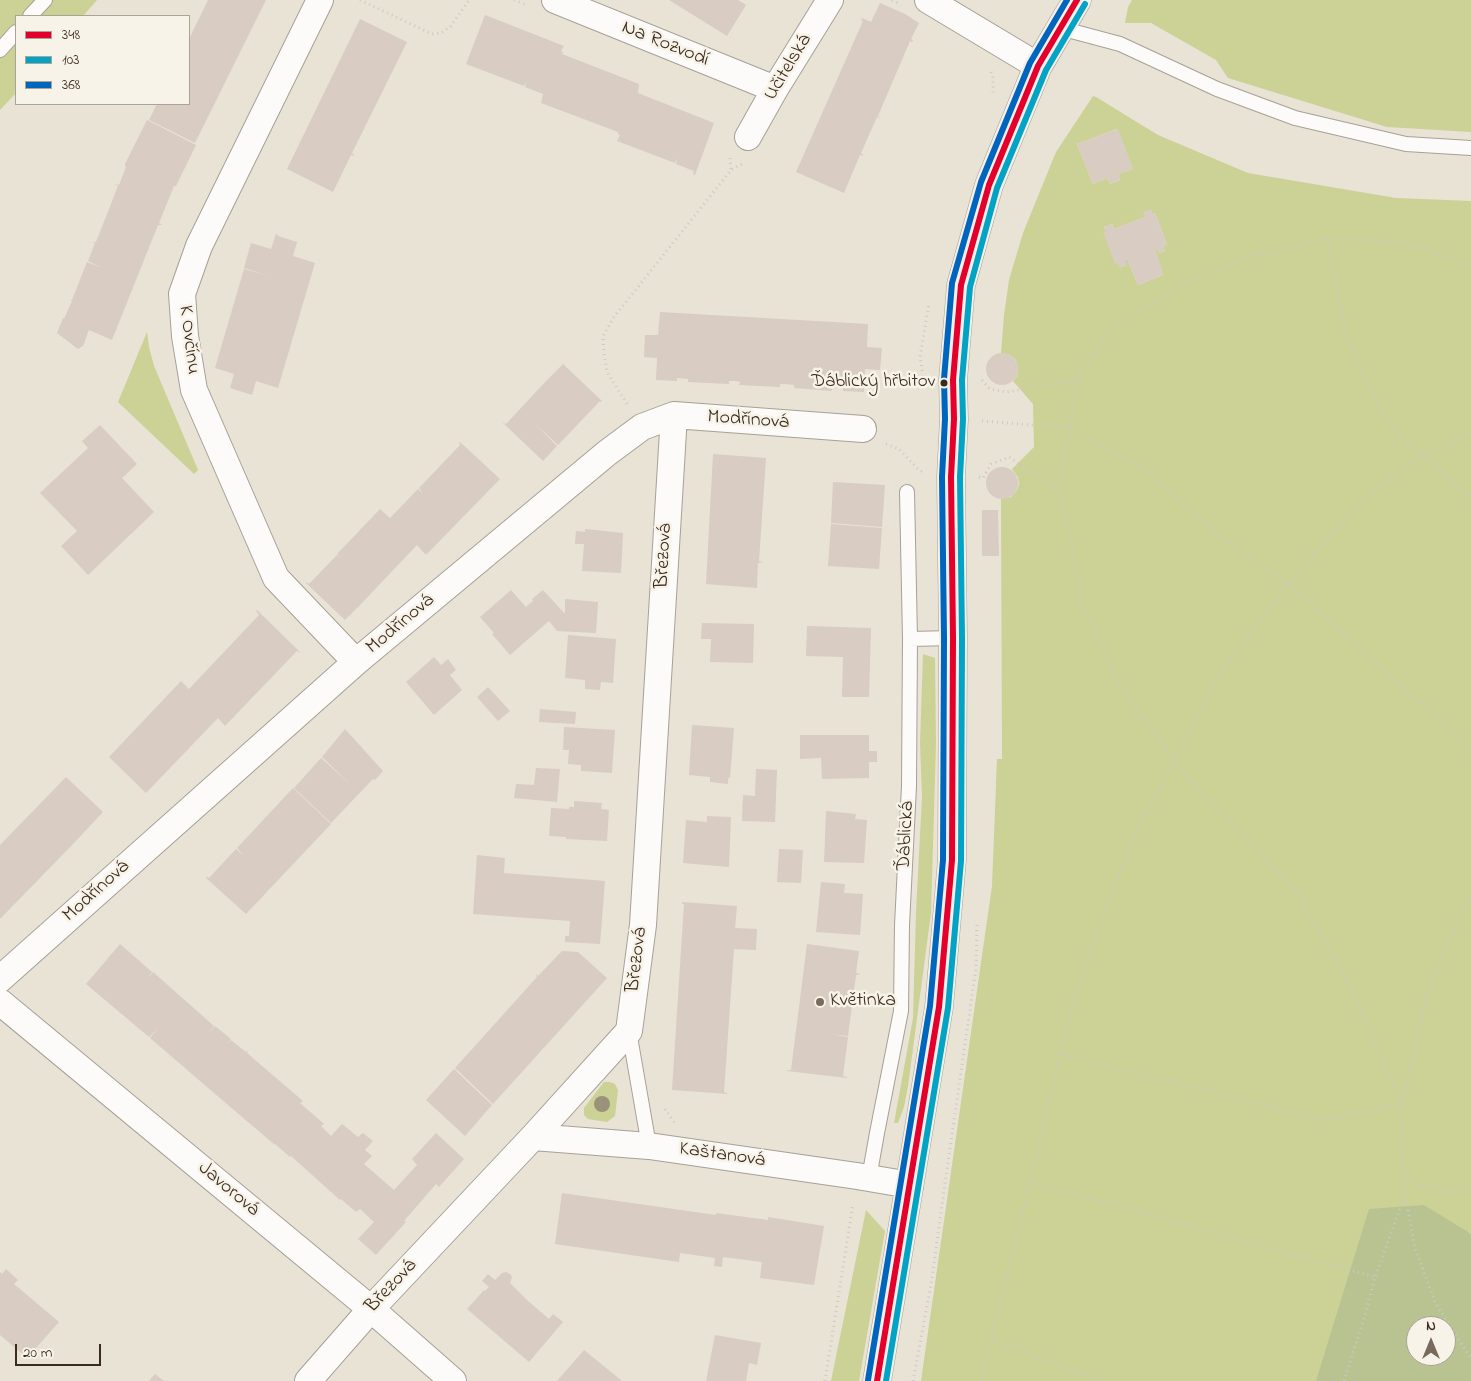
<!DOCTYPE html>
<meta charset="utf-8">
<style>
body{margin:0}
#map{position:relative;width:1471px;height:1381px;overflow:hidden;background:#e8e3d5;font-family:"Indie Flower",sans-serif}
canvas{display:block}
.legend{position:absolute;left:15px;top:15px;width:175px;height:90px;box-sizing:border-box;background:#f7f3e8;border:1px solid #aca397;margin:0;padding:6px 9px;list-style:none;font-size:15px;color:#3b2a1e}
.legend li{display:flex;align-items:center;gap:10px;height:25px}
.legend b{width:25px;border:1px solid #aca397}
.north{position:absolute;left:1406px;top:1316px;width:50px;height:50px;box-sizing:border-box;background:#f7f3e8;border:1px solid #aca397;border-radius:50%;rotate:0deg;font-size:14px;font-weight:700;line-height:20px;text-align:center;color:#3b2a1e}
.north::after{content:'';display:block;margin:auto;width:18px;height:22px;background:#786b5e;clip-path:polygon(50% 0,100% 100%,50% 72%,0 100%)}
.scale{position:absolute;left:15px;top:1344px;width:86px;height:22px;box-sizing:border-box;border:2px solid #3b2a1e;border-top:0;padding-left:6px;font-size:15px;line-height:18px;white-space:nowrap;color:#3b2a1e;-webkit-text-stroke:4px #f7f3e8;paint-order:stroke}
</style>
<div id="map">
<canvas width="1471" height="1381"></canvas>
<ul class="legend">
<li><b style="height:6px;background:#e4002b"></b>348</li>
<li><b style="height:6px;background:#03a3c5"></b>103</li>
<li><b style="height:6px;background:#0065bd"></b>368</li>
</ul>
<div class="north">N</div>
<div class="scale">20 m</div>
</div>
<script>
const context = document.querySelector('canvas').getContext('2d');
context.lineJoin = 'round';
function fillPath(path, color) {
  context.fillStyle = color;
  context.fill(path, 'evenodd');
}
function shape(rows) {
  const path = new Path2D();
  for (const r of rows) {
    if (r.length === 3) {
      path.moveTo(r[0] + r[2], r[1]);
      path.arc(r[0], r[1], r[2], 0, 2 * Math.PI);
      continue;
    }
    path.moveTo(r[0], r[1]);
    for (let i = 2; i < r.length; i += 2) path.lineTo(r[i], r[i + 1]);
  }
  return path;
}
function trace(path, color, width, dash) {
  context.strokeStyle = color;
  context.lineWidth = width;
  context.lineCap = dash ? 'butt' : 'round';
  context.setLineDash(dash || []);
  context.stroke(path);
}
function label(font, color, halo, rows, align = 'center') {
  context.font = font + ' "Indie Flower",sans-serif';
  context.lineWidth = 5;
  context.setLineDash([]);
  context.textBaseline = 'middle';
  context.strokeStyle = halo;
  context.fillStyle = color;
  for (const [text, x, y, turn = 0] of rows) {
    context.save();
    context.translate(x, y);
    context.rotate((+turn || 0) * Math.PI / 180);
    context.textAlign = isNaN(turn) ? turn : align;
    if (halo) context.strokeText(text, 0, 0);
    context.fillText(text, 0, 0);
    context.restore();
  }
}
fillPath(shape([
 [0,0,97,0,83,16,16,16,16,93,0,110],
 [1132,0,1471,0,1471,132,1387,127,1228,78,1216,60,1151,23,1125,23,1128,7],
 [1093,96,1096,97,1158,135,1248,173,1396,198,1471,201,1471,1381,921,1381,992,886,997,759,1002,759,1001,499,1011,497,1017,490,1019,484,1018,477,1012,469,1034,447,1033,404,1013,381,1017,376,1018,370,1016,360,1010,355,1001,353,1004,315,1009,280,1023,233,1056,152],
 [1117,129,1133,169,1118,174,1120,180,1110,184,1107,178,1093,184,1077,144],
 [1151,210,1152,214,1155,213,1167,244,1163,246,1165,251,1160,253,1157,248,1155,249,1163,275,1138,285,1127,259,1125,260,1104,232,1106,232,1104,227,1112,224,1114,229,1145,217],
 [1416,1326,1446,1326,1446,1356,1416,1356],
 [147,332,149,347,154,366,198,470,194,474,118,402],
 [923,654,935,658,936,743,931,913,908,1086,904,1107,898,1123,894,1123,913,1018,916,912,922,797,920,743],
 [604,1082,610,1082,615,1084,618,1090,615,1116,607,1122,588,1119,584,1115,584,1108],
 [866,1210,885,1231,859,1381,831,1381]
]), '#ccd196');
fillPath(shape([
 [1424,1205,1468,1232,1471,1235,1471,1381,1316,1381,1369,1209],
 [1416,1326,1446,1326,1446,1356,1416,1356]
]), '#b8c391');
fillPath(shape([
 [208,0,266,0,195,143,149,120,157,104,189,104,189,39],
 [669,0,738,0,746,5,727,36],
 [880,3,905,14,919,23,911,39,913,40,912,42,910,41,878,116,881,118,877,117,861,153,864,156,860,155,844,193,796,172,863,21,861,20,862,18,871,22],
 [485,15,564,46,561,51,563,52,562,54,639,84,638,93,714,123,695,175,693,174,694,171,676,164,678,158,675,163,617,141,620,135,618,134,618,132,541,103,543,94,525,87,527,82,524,86,466,64],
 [360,19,407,42,352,153,355,156,351,155,333,192,287,169],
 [147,120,196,145,176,186,174,186,159,223,162,225,158,225,112,340,89,330,83,346,78,349,57,333,63,318,64,319,72,301,69,299,72,300,87,262,102,268,88,261,95,243,92,242,96,242,111,204,120,208,111,204,118,186,115,184,119,185,126,167,125,166,125,164],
 [1118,129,1133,169,1118,174,1120,180,1110,184,1107,178,1093,184,1077,144],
 [1151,209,1152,214,1155,213,1167,244,1163,246,1165,251,1159,254,1157,248,1155,249,1163,275,1138,285,1127,259,1125,260,1127,266,1120,268,1118,263,1115,264,1103,232,1106,232,1104,227,1112,224,1114,229,1145,217,1143,212],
 [276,234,278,235,278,236,297,242,293,256,315,263,278,388,256,381,252,395,230,388,234,374,215,368,244,269,269,276,244,268,251,243,271,249],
 [660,312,868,324,867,347,882,348,880,370,865,369,864,392,843,391,843,388,832,387,832,391,794,388,794,385,785,384,780,384,780,387,739,385,740,382,735,381,729,381,729,384,688,382,688,379,677,378,677,381,656,380,657,358,644,357,645,335,658,335],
 [1002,369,16],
 [563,364,602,401,601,402,600,401,558,445,533,422,557,446,543,461,502,422,506,424,548,379,571,402,548,379],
 [100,425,137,464,122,478,154,512,88,575,61,546,77,531,40,493,88,448,82,441],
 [460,442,500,479,426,555,417,545,360,605,355,599,360,605,345,620,306,583,307,582,309,584,337,555,343,560,337,554,380,509,390,518,418,489,423,494,419,488,460,445,459,443],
 [713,454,766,458,759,561,763,562,758,563,757,588,706,584],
 [1002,483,16],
 [833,482,885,485,882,527,831,523],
 [982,510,998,510,999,556,982,556],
 [831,524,882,528,879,569,828,566],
 [585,529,623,533,621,573,582,571,584,544,575,544,576,531,585,532],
 [511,590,526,607,533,601,532,599,543,590,565,614,565,599,598,602,596,633,557,631,549,621,510,655,492,634,494,633,480,617],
 [257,610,301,653,297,651,225,726,218,718,146,793,109,757,181,681,189,689,259,615,256,611],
 [702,623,754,624,753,663,710,662,711,639,701,639],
 [807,626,871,628,869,697,842,697,843,657,806,656],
 [568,635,616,639,613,683,601,682,600,690,585,689,585,680,565,678],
 [434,657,441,665,448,659,456,670,450,675,462,690,434,715,406,682],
 [488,687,510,711,498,721,477,697],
 [540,709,576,712,575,724,539,722],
 [692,725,734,728,730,778,728,778,728,784,710,782,710,777,689,775],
 [564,727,615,730,612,773,581,771,581,765,568,764,569,750,563,750],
 [345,729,383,771,375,780,373,779,331,823,294,788,321,758,352,786,322,757],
 [800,735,869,735,869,751,877,751,877,762,869,762,869,778,822,779,821,758,800,759],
 [536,768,560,769,557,802,514,798,516,784,534,785],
 [756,769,777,770,775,822,742,821,743,795,755,796],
 [66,777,103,812,74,843,50,820,74,843,0,919,0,845],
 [293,788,331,824,246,914,206,878,207,877,209,878,236,849,244,856,237,848],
 [574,801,602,803,601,809,609,810,607,841,566,839,566,837,549,836,551,808,569,809,569,807,574,807],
 [826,811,856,814,855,819,867,820,864,863,824,862],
 [707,816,731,817,729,867,683,863,686,820,707,822],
 [779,849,803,850,801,883,777,882],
 [477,855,505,858,504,873,605,881,600,944,565,942,565,936,569,936,570,921,473,914],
 [821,882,845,884,844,893,863,894,860,935,816,932],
 [682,902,737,906,735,928,757,929,756,950,734,949,724,1092,729,1094,672,1090,684,904,682,904],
 [120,944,152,972,148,978,153,972,214,1026,207,1034,215,1026,231,1039,226,1045,231,1040,246,1052,248,1050,247,1053,303,1101,300,1103,324,1124,321,1126,331,1136,342,1124,358,1137,363,1133,373,1141,365,1150,372,1156,364,1164,394,1190,417,1165,412,1159,436,1133,464,1159,439,1187,436,1184,404,1221,406,1222,376,1255,358,1239,374,1222,360,1209,356,1212,341,1199,340,1200,291,1156,290,1157,275,1144,275,1145,228,1105,233,1099,228,1105,150,1038,158,1028,149,1037,86,984],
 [807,944,859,951,856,973,861,974,856,975,848,1036,830,1034,848,1037,843,1076,847,1077,847,1078,787,1071,787,1070,791,1070],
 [562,951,578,952,607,978,493,1104,455,1068,537,977,535,973,538,976],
 [454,1069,492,1105,465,1136,426,1100],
 [562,1193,716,1215,716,1213,768,1220,768,1217,824,1226,814,1285,760,1278,762,1262,723,1257,722,1267,714,1266,715,1258,680,1253,679,1262,555,1244],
 [6,1269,18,1280,14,1284,59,1322,27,1358,0,1335,0,1272,2,1274],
 [506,1272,510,1274,512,1277,510,1283,527,1300,549,1319,553,1314,563,1322,529,1362,467,1309,484,1290,485,1291,489,1287,482,1281,488,1274,495,1280,502,1273],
 [715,1335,761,1343,757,1365,749,1363,746,1381,706,1381],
 [584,1350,622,1381,557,1381],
 [155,1374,164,1381,149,1381]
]), '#d9ccc2');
const service = shape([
 [30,16,45,0],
 [1060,28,1120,44,1217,89,1295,118,1406,144,1471,148],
 [0,50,16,32],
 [910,639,953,638],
 [629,1031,649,1146],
 [869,1178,877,1133,901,1011,902,925,909,786,910,639,907,492]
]);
const minor = shape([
 [320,0,199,246,182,294,185,336,194,390,276,578,356,662],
 [555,0,775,89],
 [928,0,1038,66],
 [748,137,775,89,830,0],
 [0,979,356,662,607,453,642,427,674,415,863,429],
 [0,1002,371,1309,453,1381],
 [533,1137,649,1146,857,1176,910,1185],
 [308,1381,371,1309,533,1137,629,1031,643,925,674,415]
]);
const secondary = shape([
 [877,1381,939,1007,952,860,953,638,951,477,954,419,953,380,961,285,989,185,1038,66,1077,0]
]);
trace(service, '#a6a197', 16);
trace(minor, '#a6a197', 28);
trace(secondary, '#a6a197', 29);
trace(shape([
 [360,0,432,34,441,33,451,26,469,0],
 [514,0,527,5],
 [892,0,901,5],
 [991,72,993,76,993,95],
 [730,158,731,170],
 [1327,239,1345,330,1369,388,1385,417,1403,441,1423,454,1471,497],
 [923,376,920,357,929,303],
 [982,380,990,389,1006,392,1078,380],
 [627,404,607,372,604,353,603,336,614,317,731,170,742,164],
 [982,421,1070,428,1140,467,1236,549,1289,584,1440,720,1471,752],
 [886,444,899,449,917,468,924,473],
 [979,477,983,478,991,464,1009,457,1059,490],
 [1471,898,1457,920,1426,998,1403,1103,1401,1141,1405,1194,1415,1249,1436,1304,1471,1359],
 [1061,1054,1324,1120,1403,1103,1346,978,1292,886,1174,763,1117,680,1082,604,1071,540,1059,490,1078,380,1110,329,1175,289,1242,258,1327,239,1371,240,1415,245,1471,266],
 [665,1109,674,1122],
 [1404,1178,1430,1188,1447,1191,1471,1187],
 [1030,1182,1375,1277],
 [992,1340,1102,1381],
 [825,1381,853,1204],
 [913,1381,931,1285,946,1176,976,968,977,924],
 [982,1381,1071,1010,1101,920,1136,834,1221,671,1289,584,1363,500,1423,454,1451,446,1471,431],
 [1344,1381,1363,1322,1375,1277,1405,1195]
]), '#cbc9c4', 3, [1, 4]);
trace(service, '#fcfbf9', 14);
trace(minor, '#fcfbf9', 26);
trace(secondary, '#f5f1ea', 28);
trace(shape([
 [877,1381,939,1007,952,860,953,638,951,477,954,419,953,380,961,285,989,185,1038,66,1077,0]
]), '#e4002b', 6);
trace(shape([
 [886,1381,948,1008,961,861,962,638,960,477,963,419,962,380,970,287,997,188,1046,70,1085,4]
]), '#03a3c5', 6);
trace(shape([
 [868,1380,930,1006,943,860,944,638,942,477,945,419,944,379,952,283,981,182,1030,63,1067,0]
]), '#0065bd', 6);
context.fillStyle = '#9a927a';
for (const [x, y] of [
 [602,1104]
]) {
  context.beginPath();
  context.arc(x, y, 8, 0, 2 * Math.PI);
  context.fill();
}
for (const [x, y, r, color] of [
 [944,383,4.5,"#3b2a1e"],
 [820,1002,5,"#786b5e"]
]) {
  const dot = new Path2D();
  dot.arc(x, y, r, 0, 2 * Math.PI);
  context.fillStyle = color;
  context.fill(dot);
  trace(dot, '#f7f3e8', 2);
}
label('19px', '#3b2a1e', '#f7f3e8', [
 ["Ďáblický hřbitov",935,383]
], 'right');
label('20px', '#3b2a1e', '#f7f3e8', [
 ["Na Rozvodí",665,45,22],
 ["Učitelská",789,68,-59],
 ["K Ovčínu",188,340,83],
 ["Modřínová",748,421,4],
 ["Březová",665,556,-87],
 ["Modřínová",401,625,-40],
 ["Ďáblická",907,836,-87],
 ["Modřínová",97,892,-42],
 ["Březová",638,960,-83],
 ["Kaštanová",722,1156,8],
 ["Javorová",228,1190,40],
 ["Březová",392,1287,-47]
]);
label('20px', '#3b2a1e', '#f7f3e8', [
 ["Květinka",830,1002]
], 'left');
</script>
